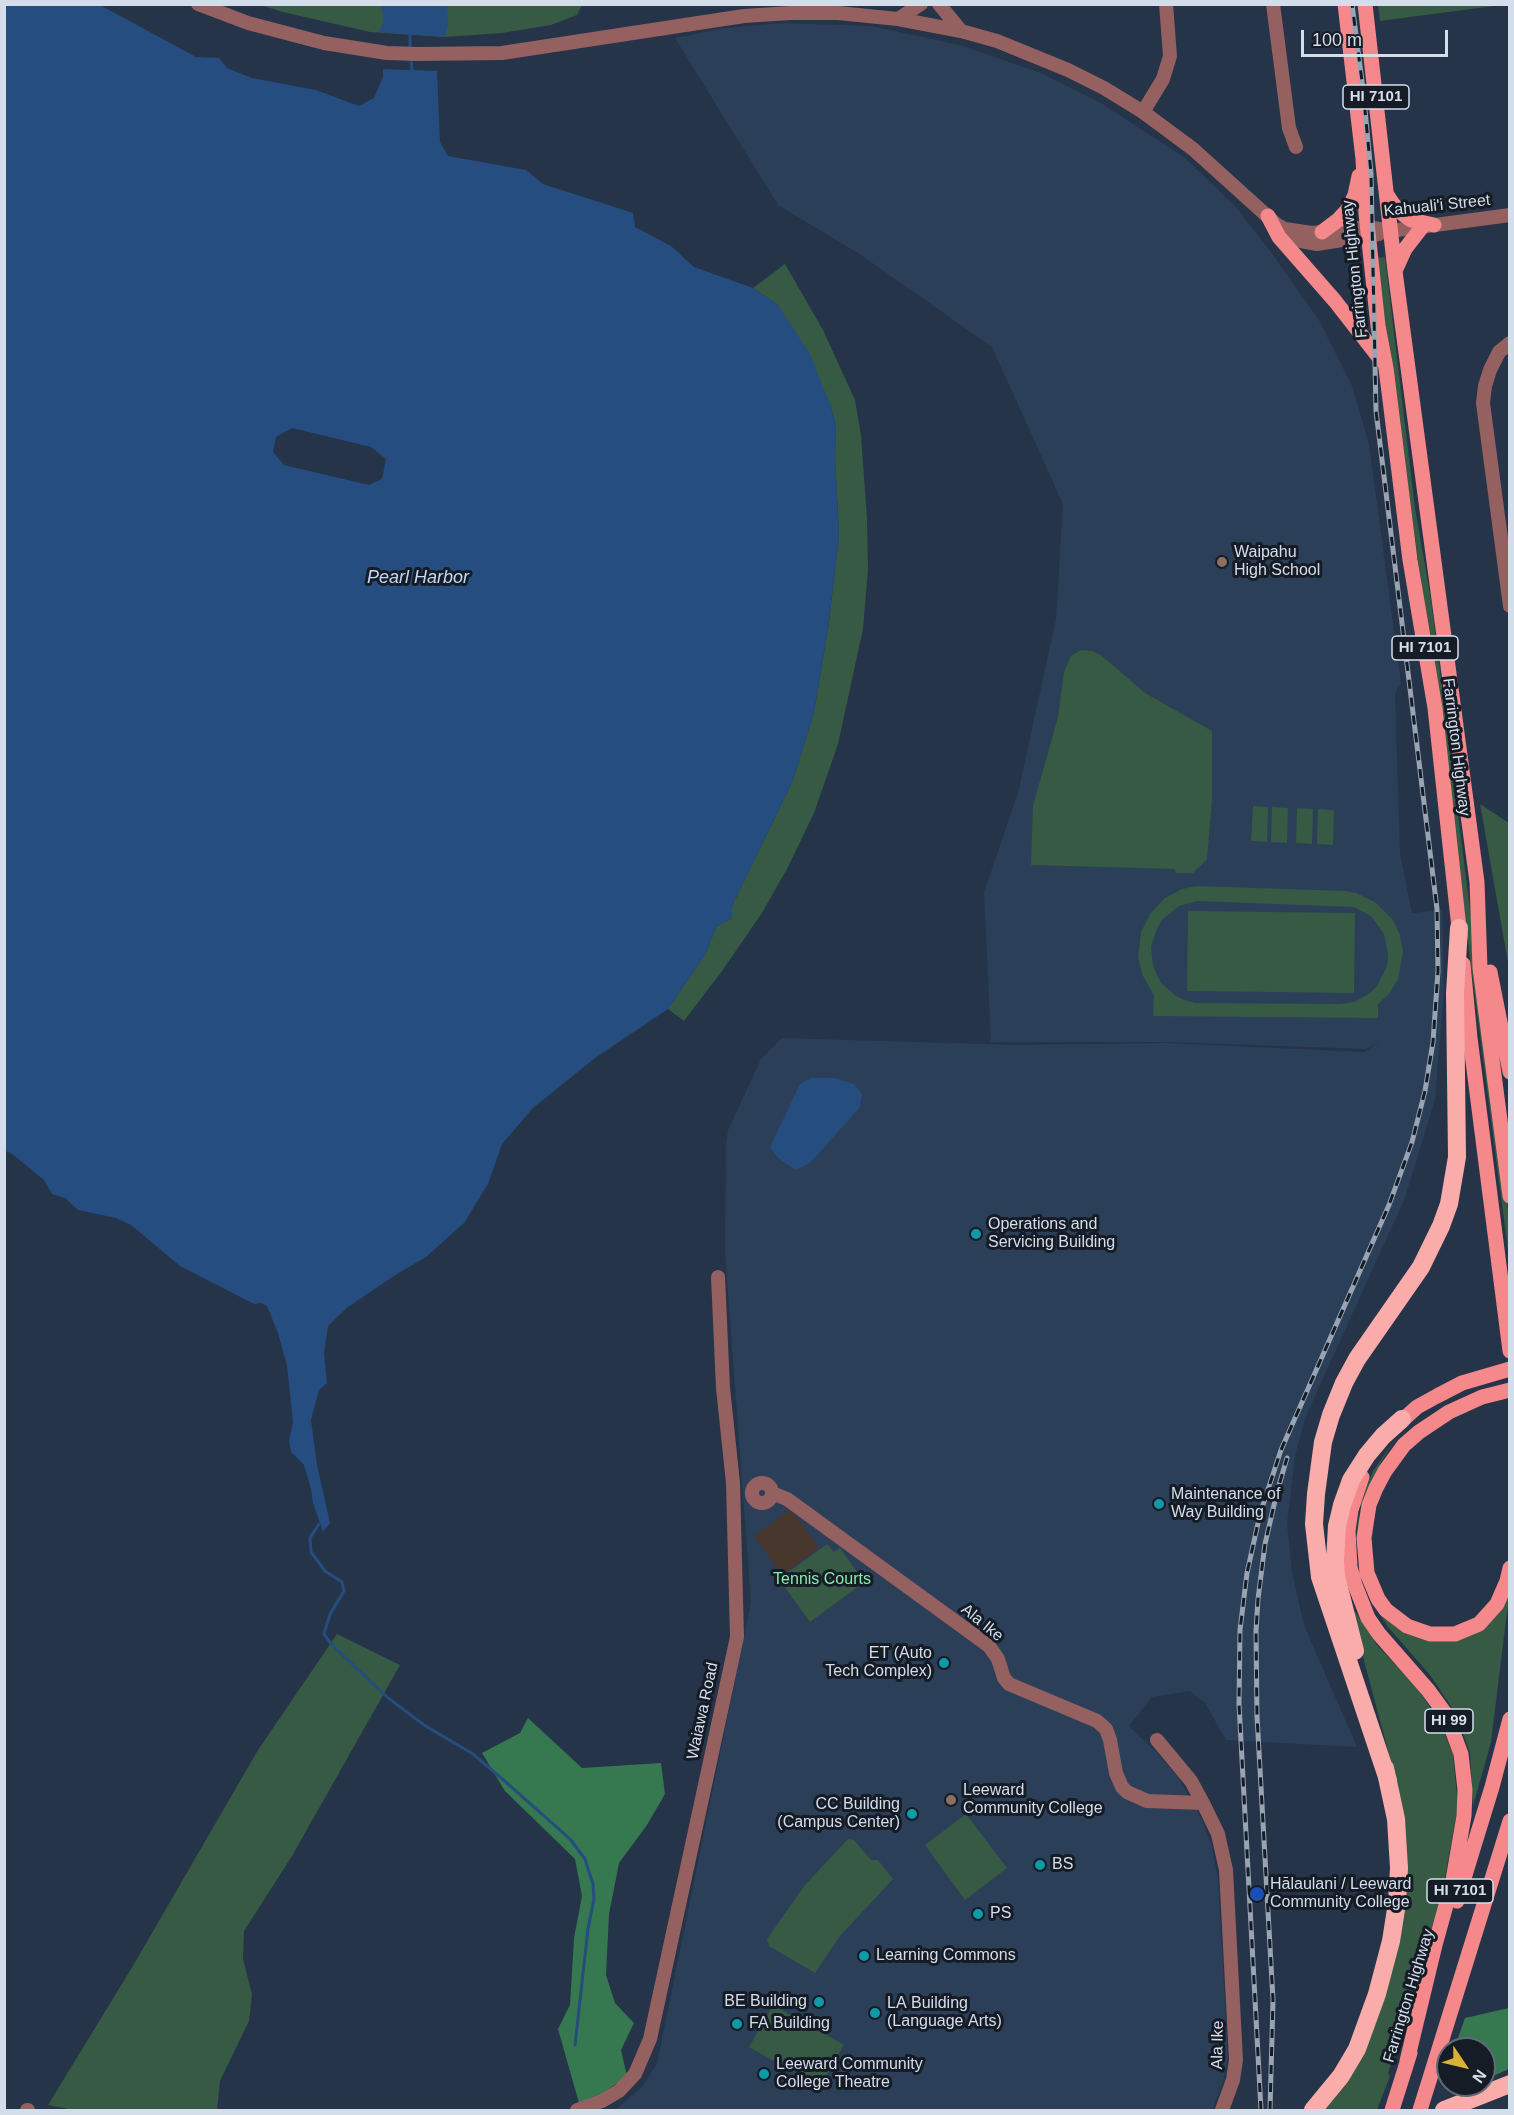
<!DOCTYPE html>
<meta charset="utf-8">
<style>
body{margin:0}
#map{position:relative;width:1514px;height:2115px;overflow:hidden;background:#253448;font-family:Arial,sans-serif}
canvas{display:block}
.frame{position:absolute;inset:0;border:6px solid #d4deeb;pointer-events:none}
.north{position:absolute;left:1436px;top:2037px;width:60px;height:60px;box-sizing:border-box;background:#151c25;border:2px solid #616a74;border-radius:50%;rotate:125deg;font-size:16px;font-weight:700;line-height:24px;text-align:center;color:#d4deeb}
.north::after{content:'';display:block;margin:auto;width:21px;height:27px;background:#dab334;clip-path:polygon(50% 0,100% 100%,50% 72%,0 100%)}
.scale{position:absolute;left:1301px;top:30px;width:147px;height:27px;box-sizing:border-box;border:3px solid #d4deeb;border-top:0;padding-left:8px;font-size:18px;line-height:21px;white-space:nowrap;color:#d4deeb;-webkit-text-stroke:4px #151c25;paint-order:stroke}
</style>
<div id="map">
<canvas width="1514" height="2115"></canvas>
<div class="frame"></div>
<div class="north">N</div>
<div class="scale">100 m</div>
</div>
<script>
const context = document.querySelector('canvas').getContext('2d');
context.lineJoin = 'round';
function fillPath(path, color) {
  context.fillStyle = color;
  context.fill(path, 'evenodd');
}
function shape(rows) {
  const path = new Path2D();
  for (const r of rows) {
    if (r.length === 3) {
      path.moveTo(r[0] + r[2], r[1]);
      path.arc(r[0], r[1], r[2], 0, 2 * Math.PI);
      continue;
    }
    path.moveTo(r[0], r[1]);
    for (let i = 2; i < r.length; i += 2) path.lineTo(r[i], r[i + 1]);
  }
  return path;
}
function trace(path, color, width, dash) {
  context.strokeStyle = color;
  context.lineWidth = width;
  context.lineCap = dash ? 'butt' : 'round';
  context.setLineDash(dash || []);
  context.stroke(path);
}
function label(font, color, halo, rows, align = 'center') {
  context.font = font + ' Arial,sans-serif';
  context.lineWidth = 6;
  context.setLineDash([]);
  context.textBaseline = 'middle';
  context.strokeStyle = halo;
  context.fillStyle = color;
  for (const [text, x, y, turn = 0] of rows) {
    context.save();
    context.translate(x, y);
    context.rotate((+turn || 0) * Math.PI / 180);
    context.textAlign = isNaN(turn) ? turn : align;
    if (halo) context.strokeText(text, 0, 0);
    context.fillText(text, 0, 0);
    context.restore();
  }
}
fillPath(shape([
 [782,23,871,26,960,45,1041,73,1101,103,1185,158,1235,206,1271,252,1319,320,1352,386,1369,444,1401,683,1395,694,1400,853,1412,913,1442,910,1444,990,1435,1099,1405,1198,1306,1416,1295,1456,1287,1524,1292,1572,1304,1625,1357,1747,1226,1740,1205,1703,1190,1691,1152,1697,1129,1726,1157,1753,1179,1778,1203,1822,1212,1847,1218,1879,1228,2058,1223,2082,1212,2110,615,2110,642,2087,657,2063,751,1602,725,1253,726,1144,728,1130,761,1059,782,1038,1015,1045,1167,1043,1365,1052,1380,1041,1366,1049,1166,1042,991,1042,984,892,1018,793,1056,619,1063,504,992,347,858,253,778,205,675,38,724,28]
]), '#2b3f58');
fillPath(shape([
 [791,1509,819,1548,782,1575,754,1536]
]), '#47372c');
fillPath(shape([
 [1509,4,1380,21,1378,5,1378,4],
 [260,5,582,5,577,15,551,25,502,33,445,37,370,32,283,12],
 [1385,257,1415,508,1431,600,1509,1218,1509,1258,1421,581,1399,423,1382,327,1377,258],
 [785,264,823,330,855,400,861,435,867,518,868,570,863,629,838,744,814,813,788,867,762,913,722,971,684,1021,668,1009,706,953,716,927,732,918,732,906,793,780,814,712,828,629,839,536,835,458,836,427,831,407,778,305,753,288],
 [1081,650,1092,651,1102,656,1145,693,1212,731,1212,800,1207,859,1193,873,1176,873,1175,869,1031,865,1033,806,1058,717,1064,672,1071,656],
 [1480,804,1509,823,1509,968],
 [1253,806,1268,807,1267,842,1251,841],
 [1272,807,1288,808,1287,843,1271,842],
 [1297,808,1313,809,1312,844,1296,843],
 [1318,809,1334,810,1333,845,1317,844],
 [1197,886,1346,891,1356,893,1375,902,1393,920,1400,935,1403,951,1398,979,1389,994,1378,1004,1378,1018,1153,1016,1154,995,1143,976,1138,958,1141,932,1150,914,1165,898,1182,889],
 [1197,901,1354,907,1371,916,1384,934,1388,954,1387,966,1377,986,1370,993,1354,1002,1340,1004,1195,1003,1185,1000,1176,996,1161,983,1153,966,1151,946,1157,929,1162,920,1179,906],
 [1188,911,1355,913,1354,993,1187,991],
 [1396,1438,1381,1462,1370,1485,1367,1582,1415,1634,1486,1625,1498,1614,1509,1596,1491,1742,1473,1806,1470,1753,1456,1714,1430,1675,1388,1627,1370,1598,1357,1535,1358,1521,1365,1491,1373,1471],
 [827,1544,834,1552,840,1548,861,1577,855,1581,859,1586,810,1622,779,1579],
 [1355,1611,1377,1645,1418,1689,1441,1724,1453,1755,1458,1806,1442,1894,1388,2073,1390,2076,1377,2110,1319,2110,1394,1950,1392,1765,1352,1616],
 [337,1634,400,1665,292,1856,244,1931,243,1959,252,1994,249,2021,220,2081,217,2110,73,2110,48,2105,134,1964,258,1750],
 [966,1814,1007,1868,965,1900,925,1845],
 [848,1839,854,1840,871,1860,878,1860,893,1879,840,1936,815,1973,769,1946,767,1939,805,1885],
 [773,2005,844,2045,820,2087,749,2047]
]), '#365a43');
fillPath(shape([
 [528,1718,582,1768,661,1763,665,1794,647,1825,619,1863,609,1914,606,1975,615,2003,634,2023,621,2050,627,2076,603,2093,579,2103,558,2029,570,2005,574,1938,582,1896,575,1859,505,1791,482,1753,520,1733],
 [1509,2008,1509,2069,1484,2080,1484,2049,1454,2049,1465,2018]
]), '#367950');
fillPath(shape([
 [5,5,100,5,196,57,219,58,227,68,252,78,316,90,359,106,374,98,383,77,383,69,437,71,440,142,448,156,526,170,543,184,633,213,635,227,671,246,694,267,753,288,778,305,810,354,831,407,836,427,835,458,839,536,828,629,814,712,793,780,732,906,732,918,716,927,706,953,668,1009,595,1058,533,1108,502,1144,488,1184,464,1223,426,1257,397,1274,348,1307,328,1326,324,1353,327,1383,319,1390,311,1420,317,1465,330,1523,323,1532,313,1503,311,1489,304,1465,291,1452,289,1441,293,1422,287,1366,278,1333,267,1306,261,1303,254,1304,180,1266,131,1225,116,1218,78,1210,65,1198,52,1194,44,1180,11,1153,5,1151],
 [381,5,447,5,448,24,445,37,379,32,384,21],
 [811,1078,835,1078,854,1084,862,1094,860,1107,810,1163,796,1170,778,1158,770,1147,800,1084]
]), '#254d7f');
fillPath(shape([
 [292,428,371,447,386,459,382,479,369,485,284,465,273,452,276,437]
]), '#253448');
trace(shape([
 [410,33,410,51],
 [411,57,412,70],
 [319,1524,310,1538,311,1552,325,1571,342,1582,344,1591,330,1614,324,1634,332,1645,387,1697,424,1725,473,1754,507,1783,570,1839,585,1859,593,1884,594,1899,588,1929,575,2045]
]), '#254d7f', 3);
trace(shape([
 [198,4,248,23,324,43,387,53,417,54,502,53,744,16,790,13,838,13,898,19,961,31,997,41,1068,70,1104,88,1143,112,1193,149,1276,224,1285,229,1312,233,1368,227,1390,231,1510,215],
 [939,4,961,31],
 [1273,4,1289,128,1296,147],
 [898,19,921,4],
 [1143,112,1163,79,1170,56,1166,4],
 [1288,232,1301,241,1317,244,1379,234],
 [1510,343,1499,352,1490,370,1485,386,1483,403,1510,606],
 [762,1493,10],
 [772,1493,787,1499,989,1646,998,1659,1004,1678,1009,1684,1097,1721,1106,1729,1110,1740,1116,1773,1122,1787,1127,1792,1147,1801,1203,1803],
 [1157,1740,1191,1781,1203,1803,1218,1834,1226,1870,1236,2060,1233,2080,1222,2110],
 [27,2110,28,2110],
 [577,2110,602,2101,619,2091,635,2074,650,2039,737,1637,733,1483,723,1388,718,1277]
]), '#956060', 14);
trace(shape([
 [1345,4,1363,159,1366,213,1378,326,1386,368,1410,560,1435,708,1460,937],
 [1365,4,1395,271,1477,882,1480,968,1510,1196],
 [1387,195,1393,204,1404,215,1411,220,1434,225],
 [1268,216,1279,237,1335,301,1381,360],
 [1322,232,1338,220,1349,208,1355,195,1359,176],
 [1395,271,1405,249,1422,227],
 [1463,964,1470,1038,1510,1351],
 [1490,972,1510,1072],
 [1510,1390,1482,1397,1449,1412,1419,1432,1404,1445,1385,1471,1376,1488,1369,1505,1364,1538,1367,1573,1378,1599,1386,1610,1407,1626,1430,1634,1455,1634,1479,1624,1497,1604,1507,1581,1510,1568],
 [1395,1427,1417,1407,1437,1396,1462,1383,1510,1369],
 [1362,1477,1351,1510,1348,1531,1350,1567,1355,1585,1368,1618,1379,1634,1428,1690,1447,1716,1461,1754,1465,1790,1464,1816,1453,1880,1435,1945,1407,2061],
 [1457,1901,1492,1787,1510,1719],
 [1392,2110,1410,2053],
 [1420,2110,1510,1821]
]), '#f4888a', 15);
trace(shape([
 [1355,1651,1336,1576,1335,1561,1337,1526,1342,1505,1351,1480,1367,1455,1383,1436,1402,1419],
 [1388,1780,1320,1577,1314,1524,1316,1494,1323,1442,1331,1415,1344,1383,1357,1359,1421,1267,1441,1226,1449,1204,1457,1157,1455,993,1459,928],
 [1313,2110,1341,2076,1357,2049,1377,1994,1391,1941,1397,1903,1399,1868,1396,1819,1385,1768],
 [1444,2110,1510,2084]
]), '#faacab', 18);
const rail = shape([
 [1261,2110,1239,1704,1240,1630,1247,1573,1260,1514,1281,1450,1389,1205,1412,1142,1425,1091,1433,1042,1438,971,1437,909,1376,411,1371,173,1363,89,1352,4],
 [1270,2110,1273,2000,1257,1716,1256,1631,1258,1599,1265,1544,1277,1492,1287,1458]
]);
trace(rail, '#98a4b3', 5);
trace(rail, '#151c25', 3, [9]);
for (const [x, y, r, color] of [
 [1222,562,6,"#8d6e63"],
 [976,1234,6,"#0f9aa8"],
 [1159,1504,6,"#0f9aa8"],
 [944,1663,6,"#0f9aa8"],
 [951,1800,6,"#8d6e63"],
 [912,1814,6,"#0f9aa8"],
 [1040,1865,6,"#0f9aa8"],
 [1257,1894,8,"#1a4fb4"],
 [978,1914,6,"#0f9aa8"],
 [864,1956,6,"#0f9aa8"],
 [819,2002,6,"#0f9aa8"],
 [875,2013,6,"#0f9aa8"],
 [737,2024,6,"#0f9aa8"],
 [764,2074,6,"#0f9aa8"]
]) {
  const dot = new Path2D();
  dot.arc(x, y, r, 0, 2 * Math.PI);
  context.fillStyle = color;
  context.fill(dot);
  trace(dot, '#151c25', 2);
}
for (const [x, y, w] of [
 [1376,97,66],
 [1425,648,66],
 [1449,1721,48],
 [1460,1891,66]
]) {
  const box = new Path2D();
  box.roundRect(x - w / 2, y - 12, w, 24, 4.5);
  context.fillStyle = '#151c25';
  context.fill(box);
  trace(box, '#d4deeb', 1.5);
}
label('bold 15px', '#d4deeb', null, [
 ["HI 7101",1376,97],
 ["HI 7101",1425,648],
 ["HI 99",1449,1721],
 ["HI 7101",1460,1891]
]);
label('16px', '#d4deeb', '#151c25', [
 ["Kahuali'i Street",1437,206,-6],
 ["Farrington Highway",1355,269,-96],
 ["Farrington Highway",1456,747,83],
 ["Ala Ike",982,1623,39],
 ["Waiawa Road",703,1711,-78],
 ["Farrington Highway",1409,1996,-73],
 ["Ala Ike",1218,2045,-89]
]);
label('16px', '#d4deeb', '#151c25', [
 ["Waipahu",1234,553],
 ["High School",1234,571],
 ["Operations and",988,1225],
 ["Servicing Building",988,1243],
 ["Maintenance of",1171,1495],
 ["Way Building",1171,1513],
 ["ET (Auto",932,1654,"right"],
 ["Tech Complex)",932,1672,"right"],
 ["Leeward",963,1791],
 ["Community College",963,1809],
 ["CC Building",900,1805,"right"],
 ["(Campus Center)",900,1823,"right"],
 ["BS",1052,1865],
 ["Hālaulani / Leeward",1270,1885],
 ["Community College",1270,1903],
 ["PS",990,1914],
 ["Learning Commons",876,1956],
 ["BE Building",807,2002,"right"],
 ["LA Building",887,2004],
 ["(Language Arts)",887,2022],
 ["FA Building",749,2024],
 ["Leeward Community",776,2065],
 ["College Theatre",776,2083]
], 'left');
label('16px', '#8be9ad', '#151c25', [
 ["Tennis Courts",822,1580]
]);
label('italic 18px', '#c1d9f8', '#151c25', [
 ["Pearl Harbor",418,578]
]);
</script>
